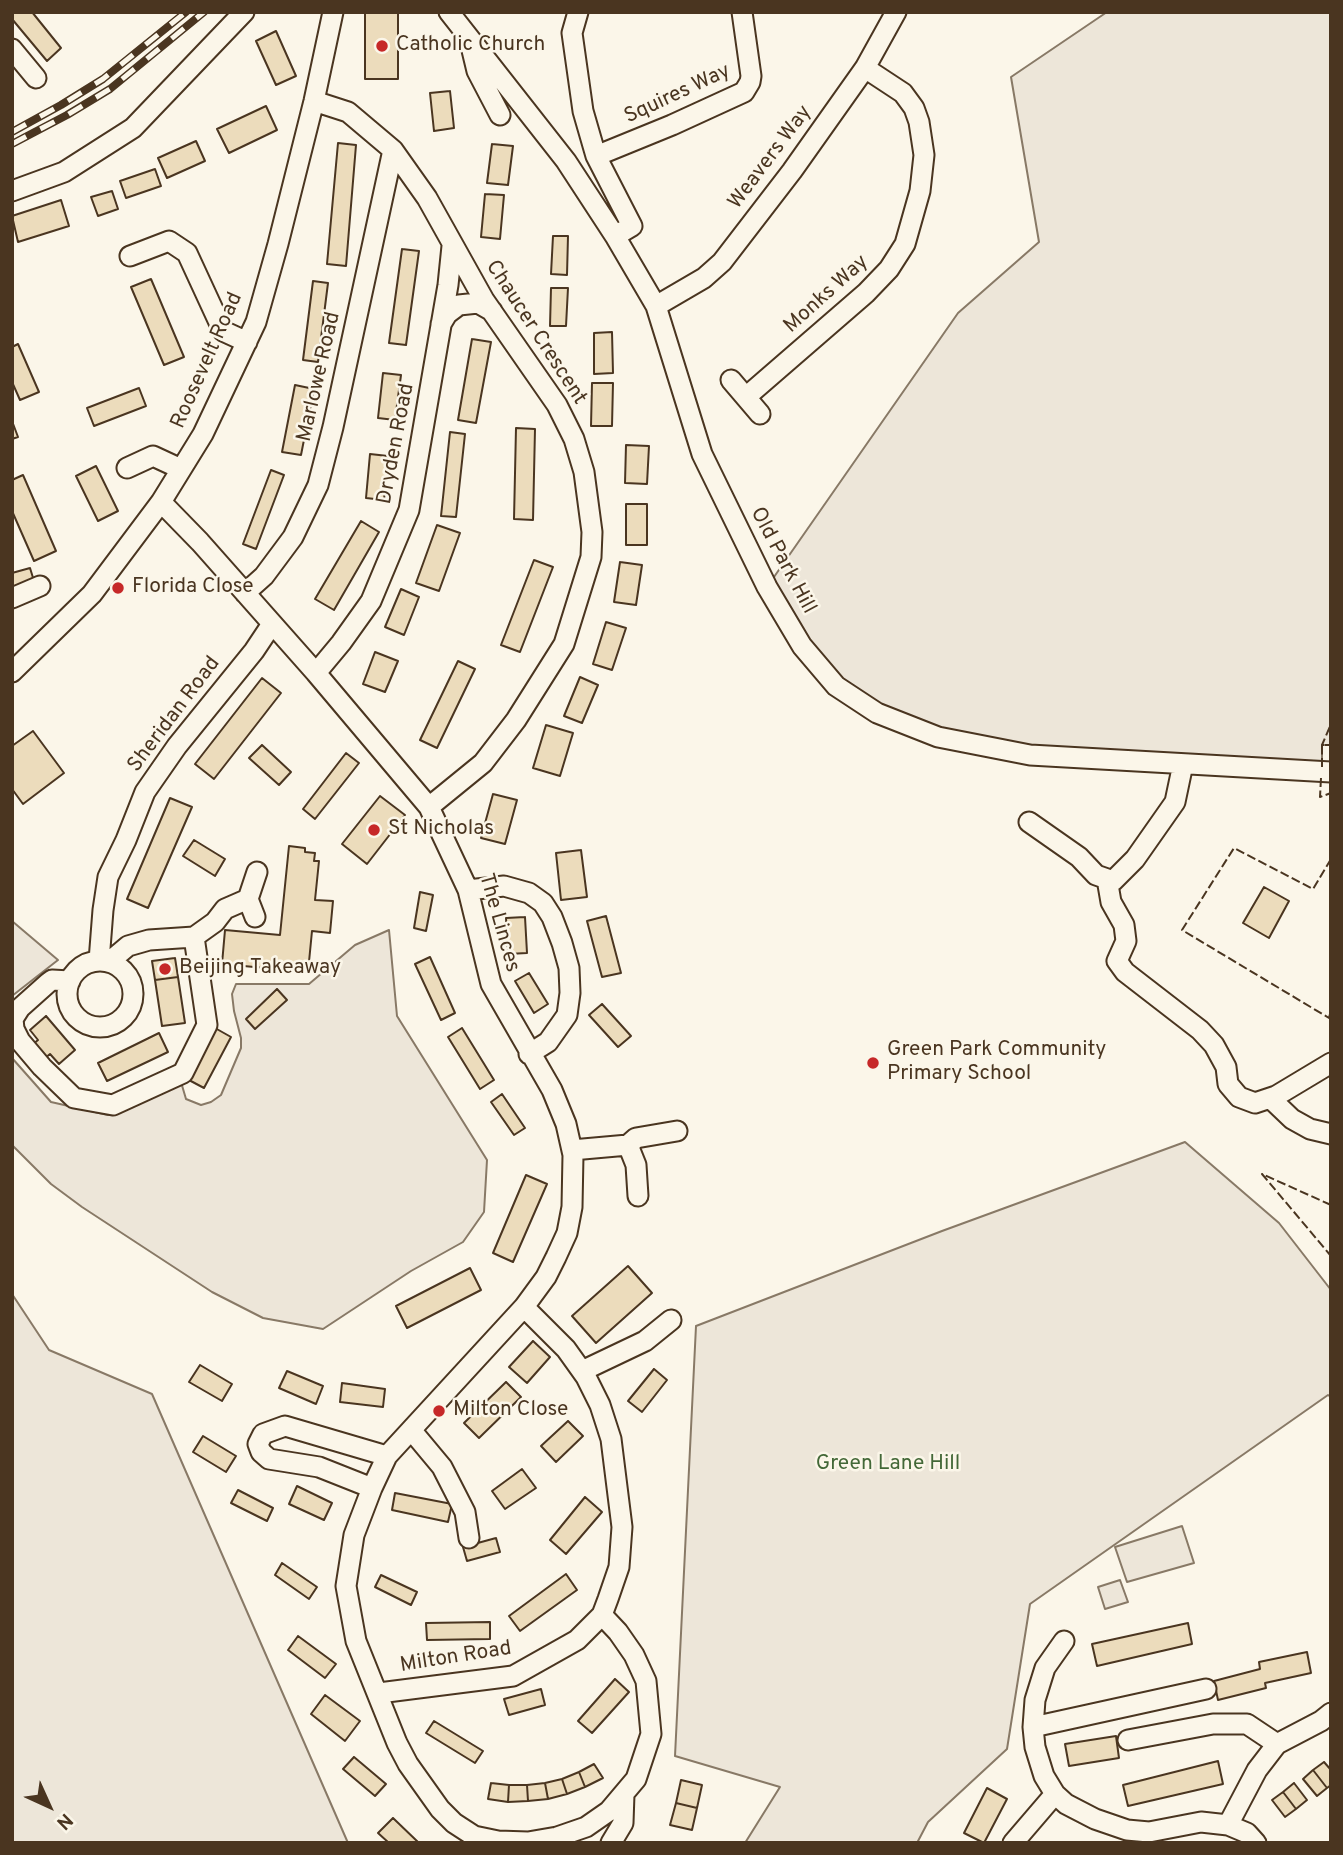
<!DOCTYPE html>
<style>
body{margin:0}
#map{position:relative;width:1343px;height:1855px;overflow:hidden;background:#fbf6e9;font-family:Overpass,sans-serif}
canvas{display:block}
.frame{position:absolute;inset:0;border:14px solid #4a3520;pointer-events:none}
.north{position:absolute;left:14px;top:1771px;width:70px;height:70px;-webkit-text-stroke:5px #fbf6e9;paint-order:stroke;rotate:135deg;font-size:19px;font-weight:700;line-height:28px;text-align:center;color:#4a3520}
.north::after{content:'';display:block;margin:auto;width:24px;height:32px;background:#4a3520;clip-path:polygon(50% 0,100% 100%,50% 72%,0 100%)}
</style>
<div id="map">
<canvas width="1343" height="1855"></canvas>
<div class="frame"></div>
<div class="north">N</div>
</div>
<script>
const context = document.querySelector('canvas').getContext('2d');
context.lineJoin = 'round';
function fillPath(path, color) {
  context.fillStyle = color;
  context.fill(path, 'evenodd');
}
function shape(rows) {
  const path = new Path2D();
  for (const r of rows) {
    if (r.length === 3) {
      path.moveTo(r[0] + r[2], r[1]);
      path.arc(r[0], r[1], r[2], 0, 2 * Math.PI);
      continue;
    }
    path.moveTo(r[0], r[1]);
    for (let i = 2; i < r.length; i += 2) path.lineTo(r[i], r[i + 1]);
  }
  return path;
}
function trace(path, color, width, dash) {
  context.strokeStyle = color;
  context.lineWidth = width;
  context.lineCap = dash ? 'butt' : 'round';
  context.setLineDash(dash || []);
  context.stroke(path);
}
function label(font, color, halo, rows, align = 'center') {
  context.font = font + ' Overpass,sans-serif';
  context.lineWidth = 5;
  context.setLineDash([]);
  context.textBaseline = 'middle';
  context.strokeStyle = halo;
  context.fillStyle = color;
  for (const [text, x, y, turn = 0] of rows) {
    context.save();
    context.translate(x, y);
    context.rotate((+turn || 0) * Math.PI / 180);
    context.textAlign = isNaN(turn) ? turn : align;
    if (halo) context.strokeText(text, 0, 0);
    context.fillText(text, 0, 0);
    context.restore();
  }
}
const green = shape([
 [1107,12,1331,12,1331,745,1322,745,1322,772,1030,755,938,737,836,686,767,587,958,313,1039,242,1011,77,1107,12],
 [12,921,58,960,12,996,12,921],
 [389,930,397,1016,487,1160,484,1212,463,1242,411,1271,323,1329,263,1318,212,1292,82,1207,51,1184,12,1145,12,1058,51,1102,108,1115,181,1082,186,1099,201,1105,211,1102,221,1095,241,1048,241,1038,234,1011,232,994,236,984,309,984,355,945,389,930],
 [1185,1142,1279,1223,1331,1290,1331,1397,1328,1395,1030,1604,1007,1749,928,1822,917,1843,745,1843,780,1787,675,1756,696,1326,942,1231,1185,1142],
 [12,1294,49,1350,152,1394,348,1843,12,1843,12,1294],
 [1182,1526,1194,1563,1127,1582,1115,1547,1182,1526],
 [1120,1580,1128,1602,1105,1609,1098,1587,1120,1580]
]);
fillPath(green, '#ede6d9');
trace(green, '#887966', 2);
const building = shape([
 [12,12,32,12,61,48,47,61,12,19,12,12],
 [365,12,398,12,398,79,365,79,365,12],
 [276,31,296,76,276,85,256,41,276,31],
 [450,91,454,128,434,131,430,93,450,91],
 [266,106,277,130,229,153,217,129,266,106],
 [196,141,205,161,167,178,158,158,196,141],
 [338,143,356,145,346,266,327,264,338,143],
 [492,144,513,146,508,185,487,183,492,144],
 [155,169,161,186,126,198,120,181,155,169],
 [112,191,118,209,98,216,91,197,112,191],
 [485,194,504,195,500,239,481,237,485,194],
 [61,200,69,226,18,242,12,216,61,200],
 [553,236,568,236,567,275,551,274,553,236],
 [402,249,419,251,406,345,389,343,402,249],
 [151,279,184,357,164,365,131,287,151,279],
 [313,281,328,283,318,362,303,360,313,281],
 [551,288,568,288,566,326,550,326,551,288],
 [612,332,613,373,594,374,594,333,612,332],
 [472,339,491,342,476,423,458,420,472,339],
 [18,344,39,392,20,400,12,382,12,347,18,344],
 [383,373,401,375,395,420,378,418,383,373],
 [592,383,613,383,612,426,591,426,592,383],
 [295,385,314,389,301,455,282,452,295,385],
 [139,388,146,406,94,426,87,408,139,388],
 [12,421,18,437,12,439,12,421],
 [516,428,535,429,533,520,514,519,516,428],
 [450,432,465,434,456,517,441,516,450,432],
 [626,445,649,446,647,484,625,483,626,445],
 [370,454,388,456,384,500,366,498,370,454],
 [96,466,118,511,98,521,76,476,96,466],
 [271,470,284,475,256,549,243,544,271,470],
 [23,475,56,551,34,561,12,511,12,480,23,475],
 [626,504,647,504,647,545,626,545,626,504],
 [361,521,379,532,334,610,315,599,361,521],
 [437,525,460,533,439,591,416,583,437,525],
 [534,560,553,567,520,652,501,645,534,560],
 [620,562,642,565,636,605,614,602,620,562],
 [30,568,34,581,12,588,12,573,30,568],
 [401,589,419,597,404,635,385,627,401,589],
 [606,622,626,628,612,670,593,664,606,622],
 [375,652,398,661,385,692,363,684,375,652],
 [458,661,475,669,437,748,420,740,458,661],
 [580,677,598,685,582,723,564,716,580,677],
 [262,678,281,693,214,779,195,764,262,678],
 [546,725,573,733,560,776,533,768,546,725],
 [33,731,64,773,23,804,12,789,12,746,33,731],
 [262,745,291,772,279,785,249,758,262,745],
 [346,753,359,763,315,819,303,809,346,753],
 [493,794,517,800,505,844,481,838,493,794],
 [380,796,405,815,367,864,342,844,380,796],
 [170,798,192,807,148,908,127,899,170,798],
 [194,840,225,859,215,876,183,856,194,840],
 [289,846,305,848,305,852,315,853,314,861,319,861,315,900,333,901,330,933,312,931,308,972,222,964,225,930,280,935,289,846],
 [581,850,587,897,561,900,556,853,581,850],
 [1264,887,1289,901,1269,938,1243,923,1264,887],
 [420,892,433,895,426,931,414,928,420,892],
 [606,916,621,973,602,977,587,921,606,916],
 [525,917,527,953,508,954,506,918,525,917],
 [430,957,455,1013,441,1020,415,964,430,957],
 [175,958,178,977,155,980,152,961,175,958],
 [529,973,548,1004,534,1013,515,981,529,973],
 [178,977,185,1023,162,1026,155,980,178,977],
 [277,989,287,1000,255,1029,246,1019,277,989],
 [602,1004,631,1036,618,1047,589,1015,602,1004],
 [46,1016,75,1050,59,1064,50,1054,44,1059,32,1045,38,1040,30,1030,46,1016],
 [215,1028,231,1037,204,1088,187,1079,215,1028],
 [462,1028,494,1080,480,1089,448,1037,462,1028],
 [159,1033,168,1052,107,1081,98,1063,159,1033],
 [502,1094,525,1128,514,1135,491,1102,502,1094],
 [526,1175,547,1184,513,1262,493,1253,526,1175],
 [628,1266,652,1293,596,1343,572,1316,628,1266],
 [470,1268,481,1290,407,1328,396,1306,470,1268],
 [533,1341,550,1357,527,1383,509,1367,533,1341],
 [200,1365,232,1384,222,1401,189,1382,200,1365],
 [654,1369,667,1380,642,1412,628,1401,654,1369],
 [287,1371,323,1386,316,1404,279,1388,287,1371],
 [506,1382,521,1397,479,1438,464,1423,506,1382],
 [342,1383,385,1389,383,1407,340,1402,342,1383],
 [568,1421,583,1436,556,1462,541,1446,568,1421],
 [203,1436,236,1456,226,1472,193,1452,203,1436],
 [522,1469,536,1488,505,1509,492,1491,522,1469],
 [297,1486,332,1503,324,1520,289,1504,297,1486],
 [238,1490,273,1508,267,1521,231,1503,238,1490],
 [395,1493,452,1504,448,1522,392,1510,395,1493],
 [585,1497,602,1512,566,1554,550,1540,585,1497],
 [496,1538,500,1552,467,1561,463,1547,496,1538],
 [282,1563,317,1587,309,1599,275,1575,282,1563],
 [566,1574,577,1590,520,1631,509,1616,566,1574],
 [381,1575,417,1592,411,1605,375,1587,381,1575],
 [490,1622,490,1639,427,1640,426,1623,490,1622],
 [1188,1623,1192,1644,1097,1666,1092,1644,1188,1623],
 [298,1636,336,1664,325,1678,288,1650,298,1636],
 [1307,1652,1311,1673,1265,1683,1266,1688,1218,1700,1214,1681,1260,1669,1259,1662,1307,1652],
 [615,1679,629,1692,592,1733,578,1721,615,1679],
 [541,1689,545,1705,509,1715,504,1699,541,1689],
 [325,1695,360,1721,345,1741,311,1714,325,1695],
 [434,1721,483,1751,475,1763,426,1733,434,1721],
 [1116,1736,1119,1758,1069,1766,1065,1744,1116,1736],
 [354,1757,386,1784,375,1796,343,1769,354,1757],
 [1218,1761,1223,1784,1128,1806,1123,1785,1218,1761],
 [1324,1762,1331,1770,1331,1785,1327,1788,1313,1770,1324,1762],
 [594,1764,603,1778,585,1787,579,1772,594,1764],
 [1313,1770,1327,1788,1317,1796,1303,1779,1313,1770],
 [579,1772,585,1787,567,1794,562,1779,579,1772],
 [562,1779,567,1794,548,1799,545,1783,562,1779],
 [681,1780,702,1785,697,1808,676,1803,681,1780],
 [491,1783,509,1785,508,1802,488,1799,491,1783],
 [545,1783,548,1799,528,1801,527,1785,545,1783],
 [1294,1783,1307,1800,1296,1809,1283,1792,1294,1783],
 [509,1785,527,1785,528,1801,508,1802,509,1785],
 [987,1788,1007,1799,984,1843,964,1833,987,1788],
 [1283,1792,1296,1809,1285,1817,1272,1800,1283,1792],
 [676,1803,697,1808,692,1830,670,1825,676,1803],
 [393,1818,419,1843,389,1843,378,1833,393,1818]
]);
fillPath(building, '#ecdcbc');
trace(building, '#4a3520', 2);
const minor = shape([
 [449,12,566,161,615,236,656,306,702,454,767,587,802,646,836,686,877,713,938,737,1030,755,1331,772],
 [578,12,572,33,583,111,596,156,632,226,615,236],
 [471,46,477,71,500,115],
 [12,49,36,78],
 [314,101,348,112,393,150,427,198,484,300,557,405,574,439,584,472,592,532,591,557,564,644,516,720,483,763,429,807],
 [596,156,672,125,744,92,750,82,751,76,742,12],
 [12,191,64,172,133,128,244,12],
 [130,256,169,241,187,253,223,331,247,342],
 [656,306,704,278,722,262,792,171,865,68,896,12],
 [441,324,447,314,459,305,478,303,492,311],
 [731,380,760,414],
 [746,397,866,293,889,269,905,244,920,191,924,155,919,122,914,108,903,93,865,68],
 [127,468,153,456,181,469],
 [161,502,200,542,316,673,429,807,468,890,491,984,552,1090,566,1124,573,1155,572,1207,567,1233,556,1257,546,1277,524,1307,387,1456,372,1488,354,1535,346,1586,356,1641,397,1743,408,1764,440,1809,454,1823,474,1836,498,1841,528,1842,557,1837,586,1827,609,1811,636,1779,651,1734,646,1681,634,1655,618,1632,602,1615],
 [245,593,264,576,293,537,318,485,333,427,393,150],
 [12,598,40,586],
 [12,672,92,594,161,502,203,434,256,322,278,244,314,101,333,12],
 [316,673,341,643,371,601,409,510,448,285,452,246],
 [1029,822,1079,857,1096,875,1113,881,1135,859,1175,802,1183,764],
 [1107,879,1111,902,1124,925,1126,941,1117,961,1125,972,1200,1030,1214,1045,1226,1067,1228,1084,1239,1097,1255,1103,1276,1096,1331,1063],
 [468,890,504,886,529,893,543,903,552,917,562,943,569,968,570,993,567,1015,548,1042,529,1054],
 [248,899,255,917],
 [194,937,215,922,225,909,248,899,257,872],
 [100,994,33],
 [99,961,103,910,108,877,126,840,145,792,177,746,254,651,272,624],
 [70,981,52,980,48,983,20,1008,13,1019,14,1029,20,1041,42,1067,74,1098,113,1105,183,1073,207,1025,194,937,149,940,128,946,109,962],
 [1270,1098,1292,1119,1310,1129,1331,1134],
 [628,1145,636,1165,638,1196],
 [572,1150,628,1145,636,1138,677,1131],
 [582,1371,645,1341,671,1320],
 [412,1431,442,1467,465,1512,469,1538],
 [372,1488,319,1467,269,1459,261,1452,258,1444,263,1434,285,1426,387,1456],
 [1064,1641,1045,1668,1035,1700,1033,1727,1035,1747,1044,1776,1055,1794,1066,1804,1095,1819,1127,1830,1149,1832,1201,1822,1228,1825,1247,1833,1256,1843],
 [379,1693,513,1676,577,1640,602,1615,608,1599,619,1567,622,1527,611,1439,600,1405,586,1377,566,1349,524,1307],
 [1033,1727,1206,1689],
 [1128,1740,1213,1724,1247,1724,1277,1744],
 [1228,1825,1257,1770,1277,1744,1321,1721,1331,1713],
 [611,1843,623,1823,624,1794],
 [1013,1843,1055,1794]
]);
trace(minor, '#4a3520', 23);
trace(minor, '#fbf6e9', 19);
const rail = shape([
 [12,132,61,105,103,79,186,12],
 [12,144,67,115,110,89,204,12]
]);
trace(rail, '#4a3520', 8);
trace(rail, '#fbf6e9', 5, [16]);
trace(shape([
 [1324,745,1322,745,1331,724],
 [1322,767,1322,745,1331,745],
 [1321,778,1320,797,1331,793],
 [1331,859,1313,889,1234,848,1182,930,1329,1018,1331,1010],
 [1331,1205,1262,1174,1331,1256]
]), '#4a3520', 2, [9, 3.5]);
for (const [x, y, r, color] of [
 [382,46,7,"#c62828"],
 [118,588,7,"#c62828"],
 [374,830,7,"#c62828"],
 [165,969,7,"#c62828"],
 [873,1063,7,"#c62828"],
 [439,1411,7,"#c62828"]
]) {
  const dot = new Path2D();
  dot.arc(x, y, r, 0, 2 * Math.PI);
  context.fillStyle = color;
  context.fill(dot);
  trace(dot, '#fbf6e9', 2.5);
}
label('21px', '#4a3520', '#fbf6e9', [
 ["Catholic Church",396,46],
 ["Florida Close",132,588],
 ["St Nicholas",388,830],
 ["Beijing Takeaway",179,969],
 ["Green Park Community",887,1051],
 ["Primary School",887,1075],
 ["Milton Close",453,1411]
], 'left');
label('21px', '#4a3520', '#fbf6e9', [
 ["Squires Way",678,95,-25],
 ["Weavers Way",771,158,-53],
 ["Monks Way",827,295,-42],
 ["Chaucer Crescent",535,333,57],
 ["Roosevelt Road",208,361,-66],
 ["Marlowe Road",320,377,-77],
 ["Dryden Road",397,444,-79],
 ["Old Park Hill",782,561,62],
 ["Sheridan Road",175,715,-53],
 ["The Linces",498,923,74],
 ["Milton Road",456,1658,-9]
]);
label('21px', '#436837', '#fbf6e9', [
 ["Green Lane Hill",888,1465]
]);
</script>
